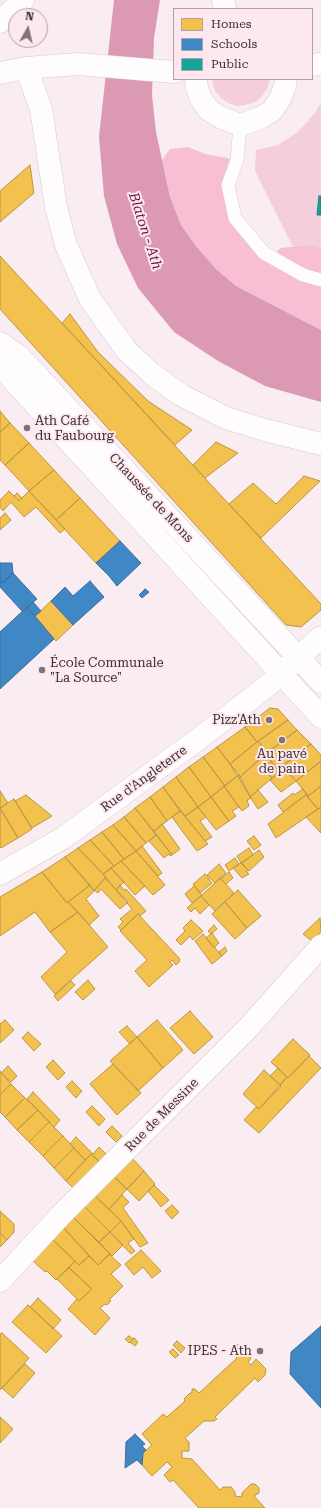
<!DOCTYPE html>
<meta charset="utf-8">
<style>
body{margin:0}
#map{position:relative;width:321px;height:1508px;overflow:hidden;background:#f9edf1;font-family:"Roboto Serif",serif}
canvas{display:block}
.legend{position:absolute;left:173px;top:8px;width:140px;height:72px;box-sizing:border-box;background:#fee8ef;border:1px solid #b09fa5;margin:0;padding:5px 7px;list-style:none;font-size:12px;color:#3c3235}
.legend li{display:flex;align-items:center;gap:8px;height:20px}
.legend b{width:20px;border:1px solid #b09fa5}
.north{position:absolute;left:8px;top:8px;width:40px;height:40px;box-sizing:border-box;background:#fee8ef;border:1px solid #b09fa5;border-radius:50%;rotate:8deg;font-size:11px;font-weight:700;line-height:16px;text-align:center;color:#3c3235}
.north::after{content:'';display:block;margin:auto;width:14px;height:18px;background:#7e7377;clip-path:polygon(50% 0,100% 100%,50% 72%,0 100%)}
</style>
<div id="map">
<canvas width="321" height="1508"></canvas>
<ul class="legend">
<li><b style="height:11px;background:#f2c14e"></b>Homes</li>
<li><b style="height:11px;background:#3f88c5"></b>Schools</li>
<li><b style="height:11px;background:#17a398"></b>Public</li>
</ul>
<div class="north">N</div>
</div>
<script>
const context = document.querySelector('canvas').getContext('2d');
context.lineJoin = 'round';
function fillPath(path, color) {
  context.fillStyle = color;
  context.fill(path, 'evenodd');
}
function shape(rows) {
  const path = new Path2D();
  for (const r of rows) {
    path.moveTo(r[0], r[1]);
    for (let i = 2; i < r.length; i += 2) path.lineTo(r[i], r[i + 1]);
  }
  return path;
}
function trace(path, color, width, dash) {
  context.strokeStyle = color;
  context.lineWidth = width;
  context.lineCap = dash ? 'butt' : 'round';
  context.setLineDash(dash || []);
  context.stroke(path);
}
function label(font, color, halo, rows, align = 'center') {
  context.font = font + ' "Roboto Serif",serif';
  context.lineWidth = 4;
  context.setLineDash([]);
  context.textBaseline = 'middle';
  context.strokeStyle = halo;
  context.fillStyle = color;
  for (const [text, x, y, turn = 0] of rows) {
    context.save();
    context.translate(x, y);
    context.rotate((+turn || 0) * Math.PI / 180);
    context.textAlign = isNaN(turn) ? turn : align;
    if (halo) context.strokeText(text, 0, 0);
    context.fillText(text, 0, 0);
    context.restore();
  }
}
fillPath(shape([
 [212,79,270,79,270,80,267,89,262,96,255,102,246,105,237,106,228,103,221,98,215,91],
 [321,103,321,248,309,245,293,247,255,171,256,150,278,145,298,132,314,114]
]), '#f4cedb');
fillPath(shape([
 [188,147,205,154,237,160,228,185,235,218,272,257,280,248,309,245,321,248,321,330,236,286,216,269,196,246,181,225,170,197,162,160,170,149]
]), '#f8bfd4');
fillPath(shape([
 [114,0,160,0,154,38,152,95,156,132,162,160,170,197,181,225,196,246,216,269,236,286,321,330,321,402,265,386,218,361,174,332,138,288,117,244,104,196,99,137]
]), '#dc99b3');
const homes = shape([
 [30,165,34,193,0,222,0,191,30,165],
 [0,256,321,604,321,610,301,627,286,625,0,309,0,256],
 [70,314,98,352,148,401,192,430,175,445,62,323,70,314],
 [0,411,10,423,0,432,0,411],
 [10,423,29,443,5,465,0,460,0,432,10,423],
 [216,442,238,453,205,478,193,465,216,442],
 [29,443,54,470,29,491,5,465,29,443],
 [54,470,80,498,56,520,29,491,54,470],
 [304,476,320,481,261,538,229,504,253,483,276,504,304,476],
 [9,491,19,501,29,491,65,529,60,533,36,507,24,517,11,502,3,511,0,507,0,500,9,491],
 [17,493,22,498,19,501,14,496,17,493],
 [80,498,120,541,96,563,56,520,80,498],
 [5,513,11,520,0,530,0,518,5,513],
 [51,601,73,625,56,641,35,616,51,601],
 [270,708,278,709,288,720,257,742,245,727,270,708],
 [288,720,297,730,267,753,258,741,288,720],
 [245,727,257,742,230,764,217,747,245,727],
 [297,730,311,744,278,770,265,754,297,730],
 [258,741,267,753,239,778,230,764,258,741],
 [311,744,321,755,321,761,296,781,282,766,311,744],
 [217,747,239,775,225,786,203,757,217,747],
 [265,754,272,762,264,769,272,778,250,797,239,778,265,754],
 [203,757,225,786,211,797,189,767,203,757],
 [321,761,321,786,308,796,296,781,321,761],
 [272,762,278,770,282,766,284,769,272,778,264,769,272,762],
 [189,767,211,797,198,807,176,777,189,767],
 [284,769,296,781,281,792,270,780,284,769],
 [239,775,251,798,247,800,249,806,242,811,224,786,239,775],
 [176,777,198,807,185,816,163,787,176,777],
 [224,786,239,807,232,811,236,816,229,821,211,797,224,786],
 [321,786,321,807,318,809,306,795,307,794,308,796,321,786],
 [163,787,180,811,167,821,150,797,163,787],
 [303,789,307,794,283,812,278,805,293,793,294,795,303,789],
 [258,790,268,802,258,809,250,797,258,790],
 [0,791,8,803,0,808,0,791],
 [26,795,52,816,32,828,15,801,26,795],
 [306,795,318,809,276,838,268,824,306,795],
 [150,797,167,821,154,831,135,808,150,797],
 [211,797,229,821,216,830,198,807,211,797],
 [14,799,32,829,18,838,0,808,14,799],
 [198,807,206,817,200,821,212,837,205,841,185,816,198,807],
 [321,807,321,833,306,817,321,807],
 [0,808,18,838,1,848,0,847,0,808],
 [135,808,156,835,146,843,124,817,135,808],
 [180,811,208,844,197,851,172,817,180,811],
 [124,817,146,843,136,851,113,825,124,817],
 [162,824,180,849,172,855,154,831,162,824],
 [113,825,136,851,124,859,102,832,113,825],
 [102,832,124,859,114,866,90,840,102,832],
 [156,835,172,855,170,856,169,854,164,858,149,841,156,835],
 [254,836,261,845,254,850,247,841,254,836],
 [90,840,114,866,103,874,78,848,90,840],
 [142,846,162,873,158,876,136,851,142,846],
 [78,848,106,877,94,891,65,857,78,848],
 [249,848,253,855,241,863,237,856,249,848],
 [259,850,264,857,249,871,242,863,259,850],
 [136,851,165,885,153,895,121,861,136,851],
 [65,857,90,885,67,903,42,872,65,857],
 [235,858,239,864,229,871,225,865,235,858],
 [121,861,145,886,135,895,111,868,121,861],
 [241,863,248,870,246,871,249,874,242,878,233,868,241,863],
 [219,864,226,873,215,883,207,875,219,864],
 [111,868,124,882,116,890,103,874,111,868],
 [42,872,67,903,68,902,78,912,50,932,35,912,0,936,0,897,42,872],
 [229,872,233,878,226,884,221,879,229,872],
 [205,874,212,883,200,893,193,884,205,874],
 [105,878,128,902,120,909,101,889,98,893,94,890,105,878],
 [220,878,234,893,215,911,201,896,220,878],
 [90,885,94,891,86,899,99,916,89,925,68,902,90,885],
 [120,885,124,890,126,889,146,911,140,916,138,914,121,930,118,927,123,922,120,919,132,909,116,890,120,885],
 [194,886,202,895,192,903,185,894,194,886],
 [238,890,261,916,247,928,225,902,238,890],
 [201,896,209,905,200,914,195,908,191,912,187,908,201,896],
 [225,902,247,928,235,939,212,914,225,902],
 [78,912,108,947,55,994,41,977,67,952,50,932,78,912],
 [138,914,180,959,179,960,180,961,176,965,172,960,170,962,173,965,149,987,135,971,147,960,120,931,138,914],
 [320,918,321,932,312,941,303,934,320,918],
 [191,920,203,931,193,940,190,936,181,945,176,940,185,931,183,928,191,920],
 [214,925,217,929,211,934,208,931,214,925],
 [212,933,219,943,214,948,206,938,212,933],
 [203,934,222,956,212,964,195,941,203,934],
 [225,947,227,951,222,956,219,952,225,947],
 [88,980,95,989,83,1000,75,992,88,980],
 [71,981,75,985,58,1001,54,996,71,981],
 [190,1011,213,1037,194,1054,170,1028,190,1011],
 [5,1020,14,1030,0,1043,0,1024,5,1020],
 [157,1020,183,1050,163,1068,137,1037,157,1020],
 [127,1026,137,1037,130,1044,119,1032,127,1026],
 [28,1032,41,1044,34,1051,22,1038,28,1032],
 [137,1037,163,1068,138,1091,110,1061,137,1037],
 [293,1039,310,1055,288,1078,271,1062,293,1039],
 [309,1056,321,1068,259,1133,244,1120,256,1107,259,1109,287,1077,288,1078,309,1056],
 [53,1060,65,1073,58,1080,46,1067,53,1060],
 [113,1064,141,1093,117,1115,90,1084,113,1064],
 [8,1066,17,1076,11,1082,1,1073,8,1066],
 [278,1068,287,1077,280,1085,270,1076,278,1068],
 [264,1070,281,1086,259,1109,243,1094,264,1070],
 [0,1071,11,1084,0,1095,0,1071],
 [72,1081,82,1091,76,1098,66,1087,72,1081],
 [11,1084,25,1098,5,1117,0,1112,0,1095,11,1084],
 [33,1092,60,1120,54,1127,27,1099,33,1092],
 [25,1098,38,1110,17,1130,5,1117,25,1098],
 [92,1106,105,1119,99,1126,86,1112,92,1106],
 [38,1110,49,1122,29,1142,17,1130,38,1110],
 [49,1122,63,1136,43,1156,29,1142,49,1122],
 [112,1126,122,1136,116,1142,106,1132,112,1126],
 [63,1136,74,1148,54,1168,43,1156,63,1136],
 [76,1137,93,1154,99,1147,110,1158,103,1165,91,1154,85,1160,70,1144,76,1137],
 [74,1148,85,1160,66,1181,54,1168,74,1148],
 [91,1154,102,1164,74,1189,66,1181,91,1154],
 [131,1157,144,1171,127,1189,112,1175,131,1157],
 [144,1171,155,1184,139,1201,127,1189,144,1171],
 [112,1175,127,1189,109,1209,94,1195,112,1175],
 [154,1185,169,1200,161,1207,148,1191,154,1185],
 [94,1195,121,1221,110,1232,84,1206,94,1195],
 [122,1195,129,1202,123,1208,148,1243,140,1247,121,1221,109,1209,122,1195],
 [172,1205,179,1212,172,1219,165,1211,172,1205],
 [84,1206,110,1232,99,1242,73,1217,84,1206],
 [0,1211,14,1224,14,1232,7,1240,0,1233,0,1211],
 [73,1217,110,1254,98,1265,63,1227,73,1217],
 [121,1221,134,1239,128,1243,135,1251,131,1254,110,1232,121,1221],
 [63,1227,89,1256,79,1265,52,1239,63,1227],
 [110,1232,123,1245,112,1256,99,1242,110,1232],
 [0,1233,7,1240,0,1247,0,1233],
 [52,1239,75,1261,56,1280,47,1271,45,1272,32,1260,52,1239],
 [141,1250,161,1271,152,1278,143,1267,134,1275,125,1264,141,1250],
 [109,1254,121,1265,111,1274,123,1286,109,1300,111,1301,107,1305,105,1304,100,1308,110,1318,95,1335,68,1309,77,1299,79,1301,92,1289,69,1268,75,1261,79,1265,89,1256,98,1265,109,1254],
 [69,1268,92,1289,79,1301,57,1279,69,1268],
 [38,1298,61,1320,53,1329,30,1307,38,1298],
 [28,1305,62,1336,46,1353,12,1322,28,1305],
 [2,1333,29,1358,0,1390,0,1334,2,1333],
 [129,1336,133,1339,129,1343,125,1339,129,1336],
 [134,1338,138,1342,135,1346,130,1342,134,1338],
 [177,1341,185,1348,181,1353,173,1345,177,1341],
 [233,1345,241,1345,251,1356,250,1360,248,1362,251,1365,256,1359,266,1369,265,1375,258,1382,255,1378,215,1417,217,1419,214,1421,204,1421,185,1438,189,1442,189,1451,182,1451,182,1458,192,1459,220,1490,223,1487,231,1487,235,1492,235,1496,242,1497,242,1493,251,1484,255,1484,259,1488,259,1493,254,1496,265,1508,199,1508,173,1480,170,1482,164,1475,172,1467,167,1462,152,1476,142,1465,143,1453,152,1445,142,1434,163,1414,167,1417,185,1401,184,1399,190,1393,192,1393,192,1389,195,1389,199,1393,237,1358,232,1353,233,1345],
 [173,1349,179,1355,175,1358,169,1352,173,1349],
 [25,1364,35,1373,13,1398,2,1388,25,1364],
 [0,1417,13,1429,0,1443,0,1417]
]);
fillPath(homes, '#f2c14e');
trace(homes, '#bb9646', 1);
const schools = shape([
 [120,541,141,563,117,586,109,576,96,563,120,541],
 [0,563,12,563,13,573,3,582,0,582,0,563],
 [13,573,37,599,22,611,0,587,0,582,3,582,13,573],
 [90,581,104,597,73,625,51,601,65,587,73,596,90,581],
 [145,589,149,592,142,598,139,595,145,589],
 [33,602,41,611,35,616,27,608,33,602],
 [27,607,54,639,0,689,0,632,27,607],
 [321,1326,321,1408,290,1374,291,1352,321,1326],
 [135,1434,145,1444,142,1446,146,1450,143,1453,142,1465,137,1460,125,1468,126,1442,135,1434]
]);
fillPath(schools, '#3f88c5');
trace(schools, '#3e6e9a', 1);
const public = shape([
 [319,196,321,196,321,215,317,215,319,196]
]);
fillPath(public, '#17a398');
trace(public, '#22817a', 1);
const service = shape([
 [240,125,237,160,228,185,235,218,264,253,303,275,321,280]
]);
const minor = shape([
 [0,22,23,0],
 [312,65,321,64],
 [26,68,41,109,56,207,66,245,90,299,127,351,152,374,181,395,226,418,265,430,321,444],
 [0,874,63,838,201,737,266,687,321,637],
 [0,1281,60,1216,248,1028,321,946]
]);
const tertiary = shape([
 [223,0,225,9],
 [0,73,26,68,78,64,174,72],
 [196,79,197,88,201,99,209,110,220,117,240,125,260,118,272,111,280,99,285,86,286,79]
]);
const primary = shape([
 [0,343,19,356,321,682],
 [0,366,321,717]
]);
trace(service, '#d6cbce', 14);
trace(minor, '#d6cbce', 23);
trace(tertiary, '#d6cbce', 23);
trace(primary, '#d6cbce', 23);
trace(service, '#fefcfd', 13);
trace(minor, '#fefcfd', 22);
trace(tertiary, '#fefcfd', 22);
trace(primary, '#fefcfd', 22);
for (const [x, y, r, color] of [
 [27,428,4,"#7e7377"],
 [42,670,4,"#7e7377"],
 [269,720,4,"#7e7377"],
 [282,740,4,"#7e7377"],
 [260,1351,4,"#7e7377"]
]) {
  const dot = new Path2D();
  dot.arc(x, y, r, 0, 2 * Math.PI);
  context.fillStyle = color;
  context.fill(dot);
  trace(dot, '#fee8ef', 1.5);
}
label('13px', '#3c3235', '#fee8ef', [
 ["Ath Café",35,421],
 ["du Faubourg",35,436],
 ["École Communale",50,663],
 ["\"La Source\"",50,678],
 ["Pizz'Ath",261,720,"right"],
 ["Au pavé",282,754,"center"],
 ["de pain",282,769,"center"],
 ["IPES - Ath",252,1351,"right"]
], 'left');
label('13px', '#3c3235', '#fee8ef', [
 ["Chaussée de Mons",151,498,47],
 ["Rue d'Angleterre",144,779,-36],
 ["Rue de Messine",162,1115,-45]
]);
label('italic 14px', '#69173e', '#fee8ef', [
 ["Blaton - Ath",145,231,72]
]);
</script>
